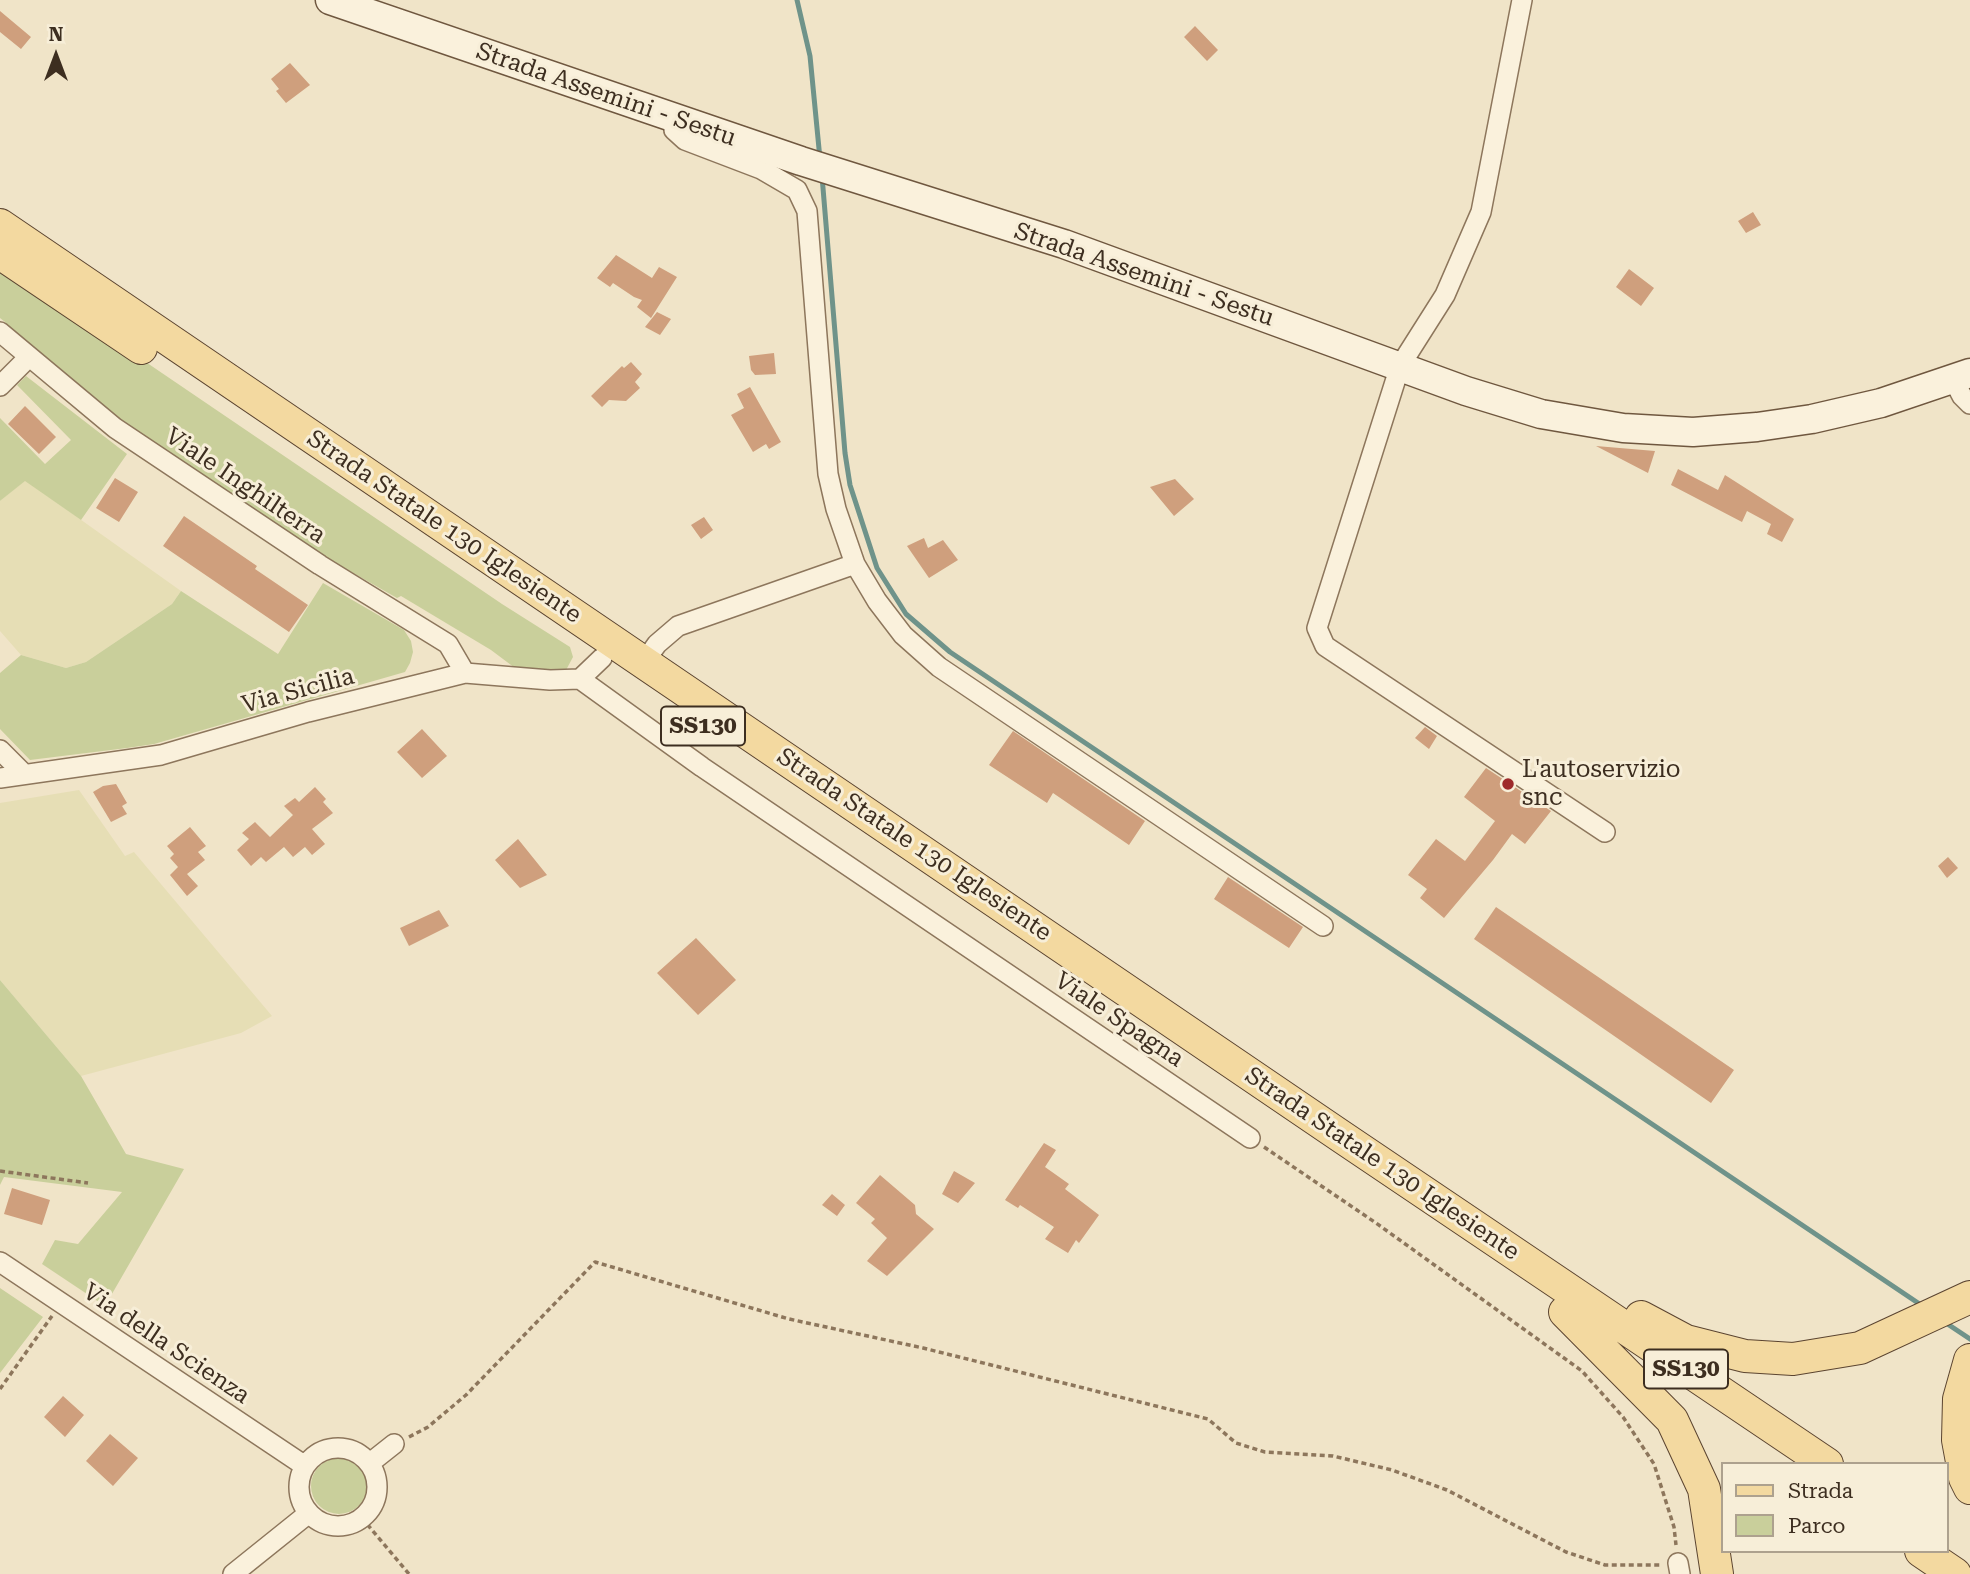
<!DOCTYPE html>
<style>
body{margin:0}
#map{position:relative;width:1970px;height:1574px;overflow:hidden;background:#f0e4c8;font-family:"Roboto Serif",serif}
canvas{display:block}
.legend{position:absolute;left:1721px;top:1462px;width:228px;height:91px;box-sizing:border-box;background:#f7eed8;border:2px solid #ada18e;margin:0;padding:9px 12px;list-style:none;font-size:21px;color:#3d2e20}
.legend li{display:flex;align-items:center;gap:14px;height:35px}
.legend b{width:35px;border:2px solid #ada18e}
.north{position:absolute;left:21px;top:21px;width:70px;height:70px;-webkit-text-stroke:5px #f7eed8;paint-order:stroke;rotate:0deg;font-size:19px;font-weight:700;line-height:28px;text-align:center;color:#3d2e20}
.north::after{content:'';display:block;margin:auto;width:24px;height:32px;background:#3d2e20;clip-path:polygon(50% 0,100% 100%,50% 72%,0 100%)}
</style>
<div id="map">
<canvas width="1970" height="1574"></canvas>
<ul class="legend">
<li><b style="height:9px;background:#f3d9a0"></b>Strada</li>
<li><b style="height:19px;background:#c9cf9b"></b>Parco</li>
</ul>
<div class="north">N</div>
</div>
<script>
const context = document.querySelector('canvas').getContext('2d');
context.lineJoin = 'round';
function fillPath(path, color) {
  context.fillStyle = color;
  context.fill(path, 'evenodd');
}
function shape(rows) {
  const path = new Path2D();
  for (const r of rows) {
    if (r.length === 3) {
      path.moveTo(r[0] + r[2], r[1]);
      path.arc(r[0], r[1], r[2], 0, 2 * Math.PI);
      continue;
    }
    path.moveTo(r[0], r[1]);
    for (let i = 2; i < r.length; i += 2) path.lineTo(r[i], r[i + 1]);
  }
  return path;
}
function trace(path, color, width, dash) {
  context.strokeStyle = color;
  context.lineWidth = width;
  context.lineCap = dash ? 'butt' : 'round';
  context.setLineDash(dash || []);
  context.stroke(path);
}
function label(font, color, halo, rows, align = 'center') {
  context.font = font + ' "Roboto Serif",serif';
  context.lineWidth = 6;
  context.setLineDash([]);
  context.textBaseline = 'middle';
  context.strokeStyle = halo;
  context.fillStyle = color;
  for (const [text, x, y, turn = 0] of rows) {
    context.save();
    context.translate(x, y);
    context.rotate((+turn || 0) * Math.PI / 180);
    context.textAlign = isNaN(turn) ? turn : align;
    if (halo) context.strokeText(text, 0, 0);
    context.fillText(text, 0, 0);
    context.restore();
  }
}
fillPath(shape([
 [25,480,181,591,172,604,86,662,66,668,21,655,0,631,0,501],
 [79,790,125,856,134,852,272,1016,241,1033,81,1076,0,980,0,803]
]), '#e6deb5');
fillPath(shape([
 [0,263,502,604,570,647,573,657,565,672,519,671,491,650,401,596,397,598,304,545,139,434,31,354,12,335,5,322,0,318],
 [26,376,127,454,81,520,25,481,0,501,0,418,45,464,71,440,17,385],
 [323,583,404,630,411,641,413,652,410,663,405,672,154,744,127,748,30,760,0,729,0,673,21,655,66,668,86,662,172,604,181,591,278,654],
 [0,980,81,1076,126,1154,184,1169,105,1306,42,1264,55,1240,78,1244,122,1192,4,1177,0,1185],
 [0,1288,43,1317,0,1373],
 [339,1486,28]
]), '#c9cf9b');
trace(shape([
 [797,0,810,56,820,159],
 [822,176,845,453,850,485,877,568,906,614,950,652,1924,1307],
 [1943,1321,1970,1339]
]), '#6f938a', 5);
fillPath(shape([
 [0,11,31,37,21,49,0,32],
 [1195,26,1218,50,1207,61,1184,37],
 [290,63,310,85,286,103,276,91,279,89,271,79],
 [1753,212,1761,225,1746,233,1738,221],
 [616,255,652,278,659,267,677,277,651,318,637,307,642,300,634,297,613,283,610,287,597,278],
 [1629,269,1654,288,1641,306,1616,287],
 [657,312,671,319,660,335,645,327],
 [774,353,776,374,755,375,751,370,749,356],
 [631,362,642,374,635,382,640,388,626,401,609,400,602,407,591,396,622,366,624,368],
 [750,387,781,442,769,449,766,444,753,452,731,415,744,408,737,394],
 [25,406,56,437,39,454,8,424],
 [1596,446,1655,451,1648,473],
 [1678,469,1718,490,1725,475,1794,519,1782,542,1767,534,1771,524,1747,511,1742,522,1671,485],
 [115,478,138,492,119,522,96,508],
 [1175,479,1194,499,1174,516,1150,487],
 [184,516,257,566,255,569,308,605,289,632,163,546],
 [704,517,713,530,701,539,691,525],
 [924,538,928,548,943,540,958,560,929,578,907,546],
 [1425,727,1437,736,1429,749,1415,738],
 [422,729,447,756,422,778,397,752],
 [1013,731,1145,821,1129,845,1053,793,1047,803,989,765],
 [1486,768,1551,811,1525,844,1512,834,1493,860,1444,918,1420,898,1427,889,1408,875,1436,839,1465,861,1495,821,1464,797],
 [116,784,127,803,122,806,127,814,111,822,93,792,103,786],
 [315,787,326,799,323,802,333,813,312,829,325,844,312,855,305,847,293,857,284,847,266,862,261,857,251,866,237,850,249,839,242,833,255,822,270,837,293,815,284,806,295,798,299,802],
 [190,827,206,846,198,852,205,860,187,874,198,886,187,896,170,875,178,867,170,858,174,854,167,846],
 [518,839,547,875,520,888,495,860],
 [1948,857,1958,868,1947,878,1938,866],
 [1228,877,1303,927,1289,948,1214,899],
 [1496,907,1734,1070,1711,1103,1474,939],
 [439,910,449,926,409,946,400,928],
 [696,938,736,980,698,1015,657,973],
 [1044,1143,1056,1150,1045,1167,1069,1184,1065,1189,1099,1215,1079,1243,1076,1240,1068,1253,1045,1239,1054,1227,1020,1205,1018,1208,1005,1200],
 [954,1171,975,1183,958,1203,942,1194],
 [880,1175,915,1205,916,1214,934,1229,887,1276,867,1261,887,1238,871,1223,875,1219,856,1203],
 [12,1188,50,1200,42,1225,4,1214],
 [832,1194,845,1205,837,1216,822,1205],
 [63,1396,84,1415,65,1437,44,1417],
 [110,1434,138,1458,113,1486,86,1461]
]), '#cf9f7d');
const street = shape([
 [1522,0,1481,212,1445,295,1400,366,1317,628,1325,646,1605,832],
 [675,119,674,130,685,140,761,169,797,190,807,211,828,474,836,509,855,564,877,601,903,635,939,667,1323,926],
 [0,332,115,428,320,565,448,644,465,673],
 [1953,379,1962,396,1970,404],
 [0,386,28,358],
 [644,662,657,644,678,626,855,564],
 [580,679,702,767,1250,1138],
 [0,750,23,773],
 [0,778,161,755,308,712,465,673,550,680,580,679,602,658],
 [0,1262,305,1466],
 [338,1487,39],
 [370,1463,394,1444],
 [1678,1563,1680,1574],
 [233,1574,309,1513]
]);
const secondary = shape([
 [330,0,801,161,1064,244,1466,391,1541,414,1623,428,1693,432,1757,427,1812,419,1881,403,1970,373]
]);
const primary = shape([
 [0,225,1342,1137,1827,1464],
 [0,253,141,348],
 [1565,1312,1672,1420,1704,1489,1717,1574],
 [1641,1317,1686,1341,1745,1356,1793,1359,1860,1348,1970,1297],
 [1970,1360,1959,1399,1958,1440,1965,1478,1970,1488],
 [1921,1551,1955,1574]
]);
trace(street, '#8d765c', 22);
trace(secondary, '#6f573f', 31);
trace(primary, '#5b4430', 34);
trace(shape([
 [1264,1147,1376,1223,1582,1371,1623,1417,1654,1464,1674,1527,1676,1545],
 [0,1171,88,1183],
 [0,1389,52,1316],
 [409,1437,428,1427,466,1395,595,1262,789,1319,923,1348,1208,1419,1236,1443,1265,1452,1333,1456,1392,1470,1447,1490,1566,1552,1605,1565,1660,1565],
 [362,1518,409,1574]
]), '#8d765c', 3.5, [5, 3.5]);
trace(street, '#faf1dc', 19);
trace(secondary, '#faf1dc', 28);
trace(primary, '#f3d9a0', 32);
for (const [x, y, r, color] of [
 [1508,784,7,"#9e2a2b"]
]) {
  const dot = new Path2D();
  dot.arc(x, y, r, 0, 2 * Math.PI);
  context.fillStyle = color;
  context.fill(dot);
  trace(dot, '#f7eed8', 2.5);
}
for (const [x, y, w] of [
 [703,726,84],
 [1686,1369,84]
]) {
  const box = new Path2D();
  box.roundRect(x - w / 2, y - 19.5, w, 39, 5);
  context.fillStyle = '#f7eed8';
  context.fill(box);
  trace(box, '#3d2e20', 2);
}
label('bold 23px', '#3d2e20', null, [
 ["SS130",703,726],
 ["SS130",1686,1369]
]);
label('24px', '#3d2e20', '#f7eed8', [
 ["Strada Assemini - Sestu",606,95,19],
 ["Strada Assemini - Sestu",1144,275,19],
 ["Viale Inghilterra",245,486,34],
 ["Strada Statale 130 Iglesiente",444,527,34],
 ["Via Sicilia",298,691,-15],
 ["Strada Statale 130 Iglesiente",914,845,34],
 ["Viale Spagna",1119,1020,34],
 ["Strada Statale 130 Iglesiente",1382,1164,34],
 ["Via della Scienza",166,1344,34]
]);
label('24px', '#3d2e20', '#f7eed8', [
 ["L'autoservizio",1522,770],
 ["snc",1522,798]
], 'left');
</script>
